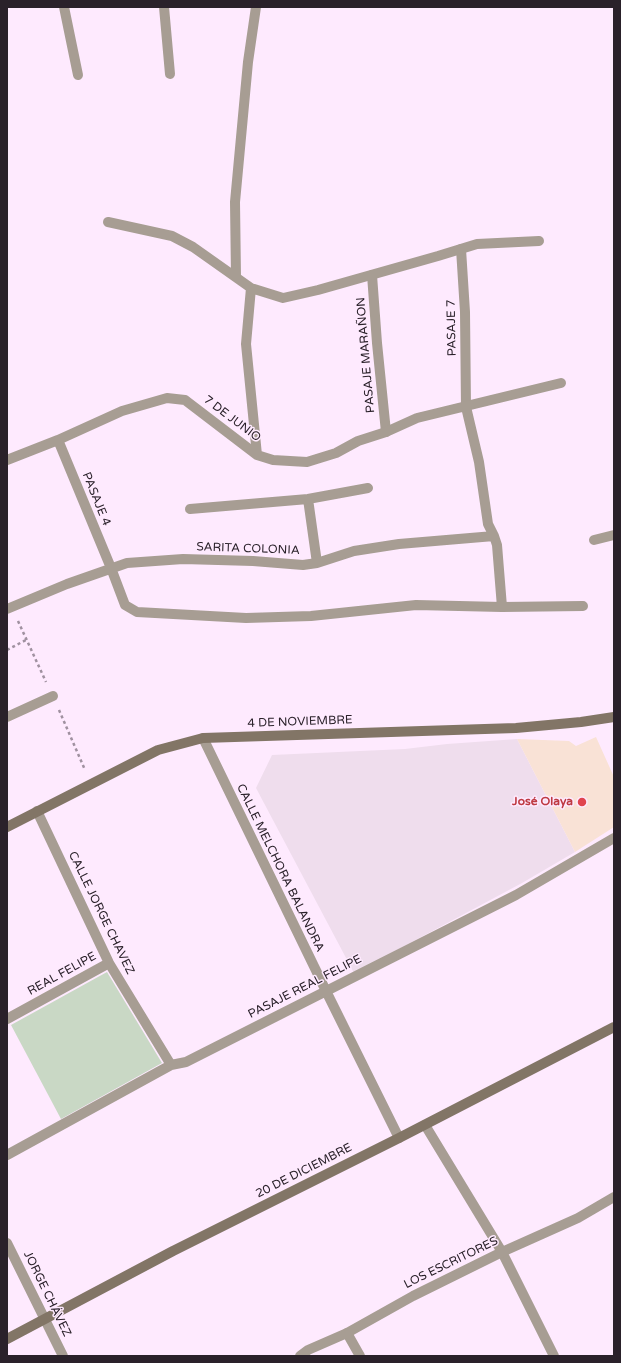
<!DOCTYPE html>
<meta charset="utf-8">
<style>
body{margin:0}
#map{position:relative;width:621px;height:1363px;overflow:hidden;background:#feeafe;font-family:"Varela Round",sans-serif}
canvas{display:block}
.frame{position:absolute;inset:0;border:8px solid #2a212a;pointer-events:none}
</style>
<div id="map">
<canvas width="621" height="1363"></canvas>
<div class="frame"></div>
</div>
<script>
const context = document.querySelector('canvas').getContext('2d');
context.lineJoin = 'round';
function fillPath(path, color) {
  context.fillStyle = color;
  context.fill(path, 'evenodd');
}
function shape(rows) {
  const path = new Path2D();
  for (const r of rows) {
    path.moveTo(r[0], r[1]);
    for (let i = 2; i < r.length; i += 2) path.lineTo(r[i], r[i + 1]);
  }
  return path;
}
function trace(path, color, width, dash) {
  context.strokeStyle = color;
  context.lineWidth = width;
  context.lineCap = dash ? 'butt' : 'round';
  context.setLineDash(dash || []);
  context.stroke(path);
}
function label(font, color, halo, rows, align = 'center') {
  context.font = font + ' "Varela Round",sans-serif';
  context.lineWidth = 3;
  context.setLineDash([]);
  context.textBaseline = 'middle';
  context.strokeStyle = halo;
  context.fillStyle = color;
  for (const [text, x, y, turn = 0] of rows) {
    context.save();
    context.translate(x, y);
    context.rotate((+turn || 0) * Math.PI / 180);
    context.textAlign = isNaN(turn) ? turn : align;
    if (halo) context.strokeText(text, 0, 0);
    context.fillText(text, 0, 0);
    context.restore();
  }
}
fillPath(shape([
 [517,739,575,852,522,883,354,973,256,788,272,755,405,749,447,744]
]), '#efdded');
fillPath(shape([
 [596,737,614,777,614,827,575,852,517,739,569,741,576,746]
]), '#f9e2d6');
fillPath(shape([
 [107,972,162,1063,61,1119,11,1025]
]), '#c9d8c5');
trace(shape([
 [18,621,46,682],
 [7,650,26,640],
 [59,710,85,770]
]), '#a091a0', 2.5, [3, 3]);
trace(shape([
 [461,249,465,312,466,407],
 [372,275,377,343,386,432],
 [425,1125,502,1252,554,1356],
 [347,1333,360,1356]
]), '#a79d93', 10);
trace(shape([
 [64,7,78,75],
 [164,7,170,74],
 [108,222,172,236,193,247,251,288,283,298,318,290,438,256,477,244,539,241],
 [236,277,235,202,248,62,256,7],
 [251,288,246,344,257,455],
 [466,407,479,462,488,524,494,536,497,545,502,607],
 [58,440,111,568,125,605,137,612,246,618,311,616,416,605,502,607,583,606],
 [7,460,58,440,122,411,167,398,185,400,257,455,273,460,307,462,336,453,358,441,386,432,417,418,561,383],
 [308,499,317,563],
 [190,509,308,499,368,488],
 [594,540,614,535],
 [7,609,67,584,127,563,183,559,253,561,303,565,317,563,354,551,399,544,494,536],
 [7,717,53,696],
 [203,738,326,991,399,1138],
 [37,811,109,963,171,1065],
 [7,1019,109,963],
 [7,1155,171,1065,186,1062,516,895,614,838],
 [7,1243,63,1356],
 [300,1356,308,1350,347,1333,413,1296,502,1252,578,1218,614,1197]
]), '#a79d93', 10);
trace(shape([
 [7,827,158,750,203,738,516,728,581,722,614,717],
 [7,1339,173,1251,399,1138,614,1027]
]), '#827566', 10);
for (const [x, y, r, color] of [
 [582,802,5,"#e0444e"]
]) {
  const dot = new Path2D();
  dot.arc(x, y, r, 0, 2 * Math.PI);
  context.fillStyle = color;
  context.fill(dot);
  trace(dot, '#feeafe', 1.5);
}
label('12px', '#2a212a', '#feeafe', [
 ["PASAJE 7",452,328,-91],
 ["PASAJE MARAÑON",366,355,-95],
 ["7 DE JUNIO",232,419,37],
 ["PASAJE 4",96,499,68],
 ["SARITA COLONIA",248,549,2],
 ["4 DE NOVIEMBRE",300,722,-2],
 ["CALLE MELCHORA BALANDRA",280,868,64],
 ["CALLE JORGE CHAVEZ",101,913,64],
 ["REAL FELIPE",62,974,-29],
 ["PASAJE REAL FELIPE",305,987,-27],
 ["20 DE DICIEMBRE",304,1171,-27],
 ["LOS ESCRITORES",451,1263,-26],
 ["JORGE CHÁVEZ",47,1294,64]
]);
label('bold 12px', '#be3a42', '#feeafe', [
 ["José Olaya",573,802]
], 'right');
</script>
